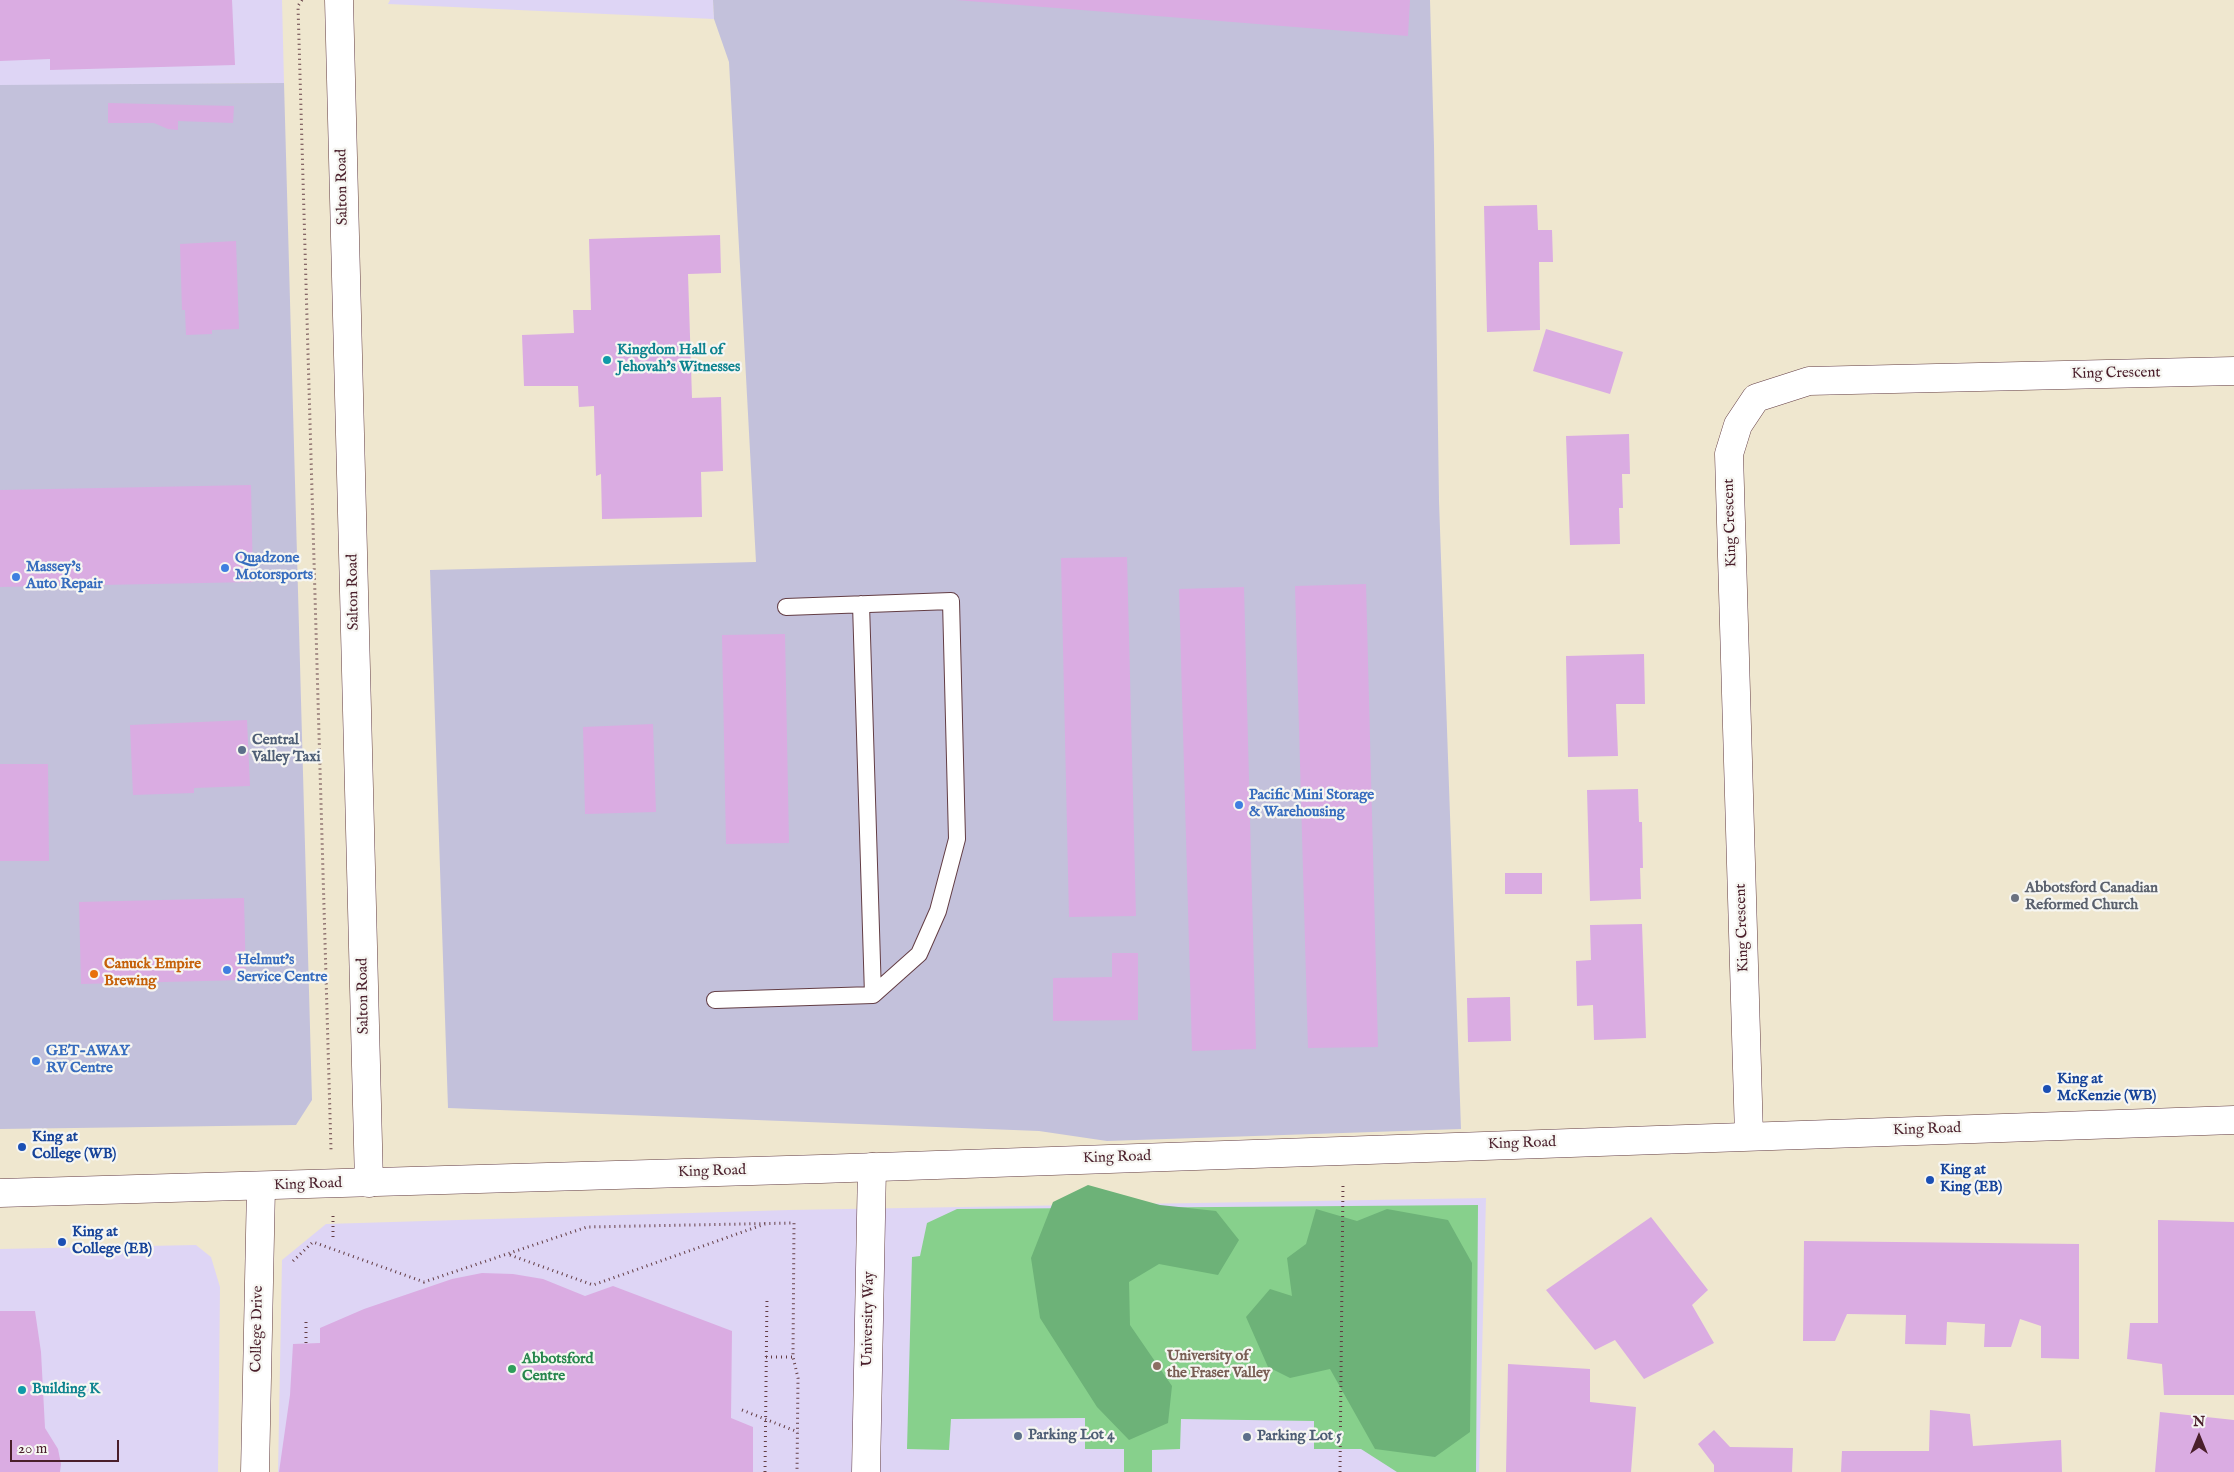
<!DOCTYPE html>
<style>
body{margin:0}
#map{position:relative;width:2234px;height:1472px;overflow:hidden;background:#efe7cf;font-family:"IM FELL English",serif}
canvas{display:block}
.north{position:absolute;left:2174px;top:1412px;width:50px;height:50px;-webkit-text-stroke:4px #f6f6f2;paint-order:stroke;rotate:0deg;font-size:14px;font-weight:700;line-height:20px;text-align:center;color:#4a1f2b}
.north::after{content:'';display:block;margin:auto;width:18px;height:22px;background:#4a1f2b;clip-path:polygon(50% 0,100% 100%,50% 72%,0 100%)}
.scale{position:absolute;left:10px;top:1440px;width:109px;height:22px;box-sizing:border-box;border:2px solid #4a1f2b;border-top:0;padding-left:6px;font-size:15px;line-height:18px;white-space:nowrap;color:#4a1f2b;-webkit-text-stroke:4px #f6f6f2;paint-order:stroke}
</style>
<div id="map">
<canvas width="2234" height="1472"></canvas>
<div class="north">N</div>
<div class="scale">20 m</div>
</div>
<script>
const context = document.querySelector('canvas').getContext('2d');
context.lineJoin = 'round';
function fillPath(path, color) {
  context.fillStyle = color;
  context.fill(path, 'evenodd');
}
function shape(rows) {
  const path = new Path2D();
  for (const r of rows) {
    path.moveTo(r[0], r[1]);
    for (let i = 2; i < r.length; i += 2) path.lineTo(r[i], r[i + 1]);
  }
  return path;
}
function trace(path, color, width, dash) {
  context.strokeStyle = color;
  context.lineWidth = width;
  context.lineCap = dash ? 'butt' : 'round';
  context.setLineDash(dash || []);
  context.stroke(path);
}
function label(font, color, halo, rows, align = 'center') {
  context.font = font + ' "IM FELL English",serif';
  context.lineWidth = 4.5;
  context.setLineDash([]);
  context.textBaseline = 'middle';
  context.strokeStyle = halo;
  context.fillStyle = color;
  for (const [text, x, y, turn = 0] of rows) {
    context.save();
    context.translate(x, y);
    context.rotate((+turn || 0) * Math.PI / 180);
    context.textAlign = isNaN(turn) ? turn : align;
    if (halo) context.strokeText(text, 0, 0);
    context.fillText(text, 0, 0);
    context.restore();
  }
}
fillPath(shape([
 [0,0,282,0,284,83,0,86],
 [390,0,713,0,714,19,388,4],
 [1486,1198,1479,1472,278,1472,282,1260,326,1224,789,1210],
 [196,1245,211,1257,220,1287,218,1472,0,1472,0,1249]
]), '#ded5f5');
fillPath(shape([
 [713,0,1430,0,1434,146,1439,501,1461,1129,1107,1141,1039,1131,448,1108,430,570,756,562,729,62,714,19],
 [284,83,312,1100,296,1125,0,1129,0,85]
]), '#c3c1db');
fillPath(shape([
 [1478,1205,1476,1472,1397,1472,1361,1449,1314,1449,1314,1421,1181,1419,1180,1449,1152,1450,1152,1472,1124,1472,1124,1449,1085,1449,1085,1418,951,1419,949,1450,907,1449,912,1257,920,1256,927,1223,957,1209]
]), '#87d08c');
fillPath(shape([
 [1088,1185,1160,1205,1216,1211,1239,1240,1218,1275,1159,1264,1129,1282,1130,1325,1172,1386,1168,1423,1129,1440,1097,1407,1040,1318,1031,1258,1053,1202],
 [1316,1209,1357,1221,1387,1209,1448,1220,1472,1263,1470,1432,1435,1457,1375,1449,1330,1369,1290,1378,1268,1367,1246,1317,1270,1289,1292,1296,1287,1258,1306,1244]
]), '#6db278');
fillPath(shape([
 [0,0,232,0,235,65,50,70,50,59,0,61],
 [956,0,1410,0,1408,36],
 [108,103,234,106,233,123,178,121,178,130,168,129,154,123,108,123],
 [1537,205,1538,230,1552,230,1553,262,1539,262,1540,330,1487,332,1484,206],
 [720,235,721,273,688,274,692,398,721,397,723,471,701,472,702,517,602,519,601,474,596,476,594,406,579,407,578,386,524,386,522,335,574,333,573,310,591,310,589,239],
 [236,241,239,329,212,330,212,334,186,335,185,310,182,310,180,244],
 [1546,329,1623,352,1610,394,1533,371],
 [1629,434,1630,474,1622,474,1623,508,1619,508,1620,544,1570,545,1566,436],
 [251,485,253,582,0,587,0,490],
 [1127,557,1136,916,1069,917,1061,558],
 [1366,584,1378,1047,1308,1048,1295,586],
 [1244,587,1256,1049,1192,1051,1179,589],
 [785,634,789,843,726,844,722,635],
 [1644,654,1645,704,1616,704,1618,756,1568,757,1566,656],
 [247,720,250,786,194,788,194,793,133,795,130,725],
 [653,724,656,812,585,814,583,727],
 [0,764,48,764,49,861,0,861],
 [1638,789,1639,822,1642,822,1643,868,1640,868,1641,899,1590,901,1587,790],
 [1505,873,1542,873,1542,894,1505,894],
 [244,898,246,980,81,984,79,902],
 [1642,924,1646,1038,1594,1040,1593,1005,1577,1006,1576,961,1591,960,1590,925],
 [1112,953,1138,953,1138,1020,1053,1021,1053,978,1112,977],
 [1510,997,1511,1041,1468,1042,1467,998],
 [1651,1217,1708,1290,1692,1305,1714,1343,1644,1379,1615,1340,1595,1350,1546,1290],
 [2158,1220,2234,1222,2234,1395,2164,1395,2162,1364,2127,1359,2130,1323,2158,1323],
 [1804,1241,2079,1244,2079,1359,2041,1358,2041,1326,2020,1319,2011,1347,1984,1347,1985,1324,1947,1322,1946,1345,1905,1344,1906,1315,1847,1314,1835,1341,1803,1341],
 [482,1273,513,1274,543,1279,585,1296,613,1286,732,1331,731,1418,753,1427,753,1472,279,1472,290,1395,293,1344,320,1343,320,1328,364,1309,452,1279],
 [0,1311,35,1311,41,1352,45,1428,58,1449,61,1464,60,1472,0,1472],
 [1508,1364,1590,1369,1590,1402,1636,1407,1631,1472,1506,1472],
 [1930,1410,1970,1414,1973,1446,2061,1440,2062,1472,1841,1472,1842,1451,1929,1451],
 [2160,1412,2234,1420,2234,1472,2155,1472],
 [1714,1430,1730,1447,1793,1448,1792,1472,1714,1472,1714,1465,1698,1444]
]), '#daace2');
const service = shape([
 [861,604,873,995],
 [715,1000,873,995,919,954,938,911,957,839,951,601,786,607]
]);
const minor = shape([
 [339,0,369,1183],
 [1749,1136,1729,454,1738,425,1756,398,1809,381,2234,371],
 [255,1472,261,1187],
 [866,1472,872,1167]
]);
const tertiary = shape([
 [0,1193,821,1169,2234,1120]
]);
trace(service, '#633d44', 18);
trace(minor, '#633d44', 29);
trace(tertiary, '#633d44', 29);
trace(shape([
 [302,0,298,6,331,1150],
 [333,1216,333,1241],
 [510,1255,593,1285,765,1224],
 [293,1261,313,1242,424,1282,587,1227,794,1223,793,1357,798,1378,797,1472],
 [306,1343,306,1319],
 [766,1357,793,1357],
 [742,1410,798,1432],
 [765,1472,767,1297],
 [1340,1472,1343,1183]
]), '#633d44', 3, [1, 4]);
trace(service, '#fff', 16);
trace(minor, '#fff', 28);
trace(tertiary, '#fff', 28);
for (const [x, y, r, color] of [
 [607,360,5,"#0f9aa8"],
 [225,568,5,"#3f7fe0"],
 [16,577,5,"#3f7fe0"],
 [242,750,5,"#5c6f8a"],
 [1239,805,5,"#3f7fe0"],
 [2015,898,5,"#6b7280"],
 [227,970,5,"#3f7fe0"],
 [94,974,5,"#e8710a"],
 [36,1061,5,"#3f7fe0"],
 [2047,1089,5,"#1a4fb4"],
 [22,1147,5,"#1a4fb4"],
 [1930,1180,5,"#1a4fb4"],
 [62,1242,5,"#1a4fb4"],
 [1157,1366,5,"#8d6e63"],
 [512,1369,5,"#2e9e5b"],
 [22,1390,5,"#0f9aa8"],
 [1018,1436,5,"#5c6f8a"],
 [1247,1437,5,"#5c6f8a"]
]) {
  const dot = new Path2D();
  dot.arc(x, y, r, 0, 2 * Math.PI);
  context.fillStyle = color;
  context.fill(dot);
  trace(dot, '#f6f6f2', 2);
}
label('15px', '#4a1f2b', '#f6f6f2', [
 ["Salton Road",343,187,-91],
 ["King Crescent",2116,374,-1],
 ["King Crescent",1731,523,-92],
 ["Salton Road",354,592,-91],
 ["King Crescent",1743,928,-92],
 ["Salton Road",364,996,-91],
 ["King Road",1927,1130,-2],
 ["King Road",1522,1144,-2],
 ["King Road",1117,1158,-2],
 ["King Road",712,1172,-2],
 ["King Road",308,1185,-2],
 ["University Way",869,1319,-89],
 ["College Drive",258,1329,-89]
]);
label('bold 15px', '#0d838f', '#f6f6f2', [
 ["Kingdom Hall of",617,351],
 ["Jehovah's Witnesses",617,368],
 ["Building K",32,1390]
], 'left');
label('bold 15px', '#366cbe', '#f6f6f2', [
 ["Quadzone",235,559],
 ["Motorsports",235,576],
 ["Massey's",26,568],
 ["Auto Repair",26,585],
 ["Pacific Mini Storage",1249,796],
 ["& Warehousing",1249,813],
 ["Helmut's",237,961],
 ["Service Centre",237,978],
 ["GET-AWAY",46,1052],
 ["RV Centre",46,1069]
], 'left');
label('bold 15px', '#4e5e75', '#f6f6f2', [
 ["Central",252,741],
 ["Valley Taxi",252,758],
 ["Parking Lot 4",1028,1436],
 ["Parking Lot 5",1257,1437]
], 'left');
label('bold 15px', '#5b616d', '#f6f6f2', [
 ["Abbotsford Canadian",2025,889],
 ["Reformed Church",2025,906]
], 'left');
label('bold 15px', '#c56008', '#f6f6f2', [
 ["Canuck Empire",104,965],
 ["Brewing",104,982]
], 'left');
label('bold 15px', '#164399', '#f6f6f2', [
 ["King at",2057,1080],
 ["McKenzie (WB)",2057,1097],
 ["King at",32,1138],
 ["College (WB)",32,1155],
 ["King at",1940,1171],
 ["King (EB)",1940,1188],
 ["King at",72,1233],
 ["College (EB)",72,1250]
], 'left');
label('bold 15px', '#785e54', '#f6f6f2', [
 ["University of",1167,1357],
 ["the Fraser Valley",1167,1374]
], 'left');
label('bold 15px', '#27864d', '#f6f6f2', [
 ["Abbotsford",522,1360],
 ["Centre",522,1377]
], 'left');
</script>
